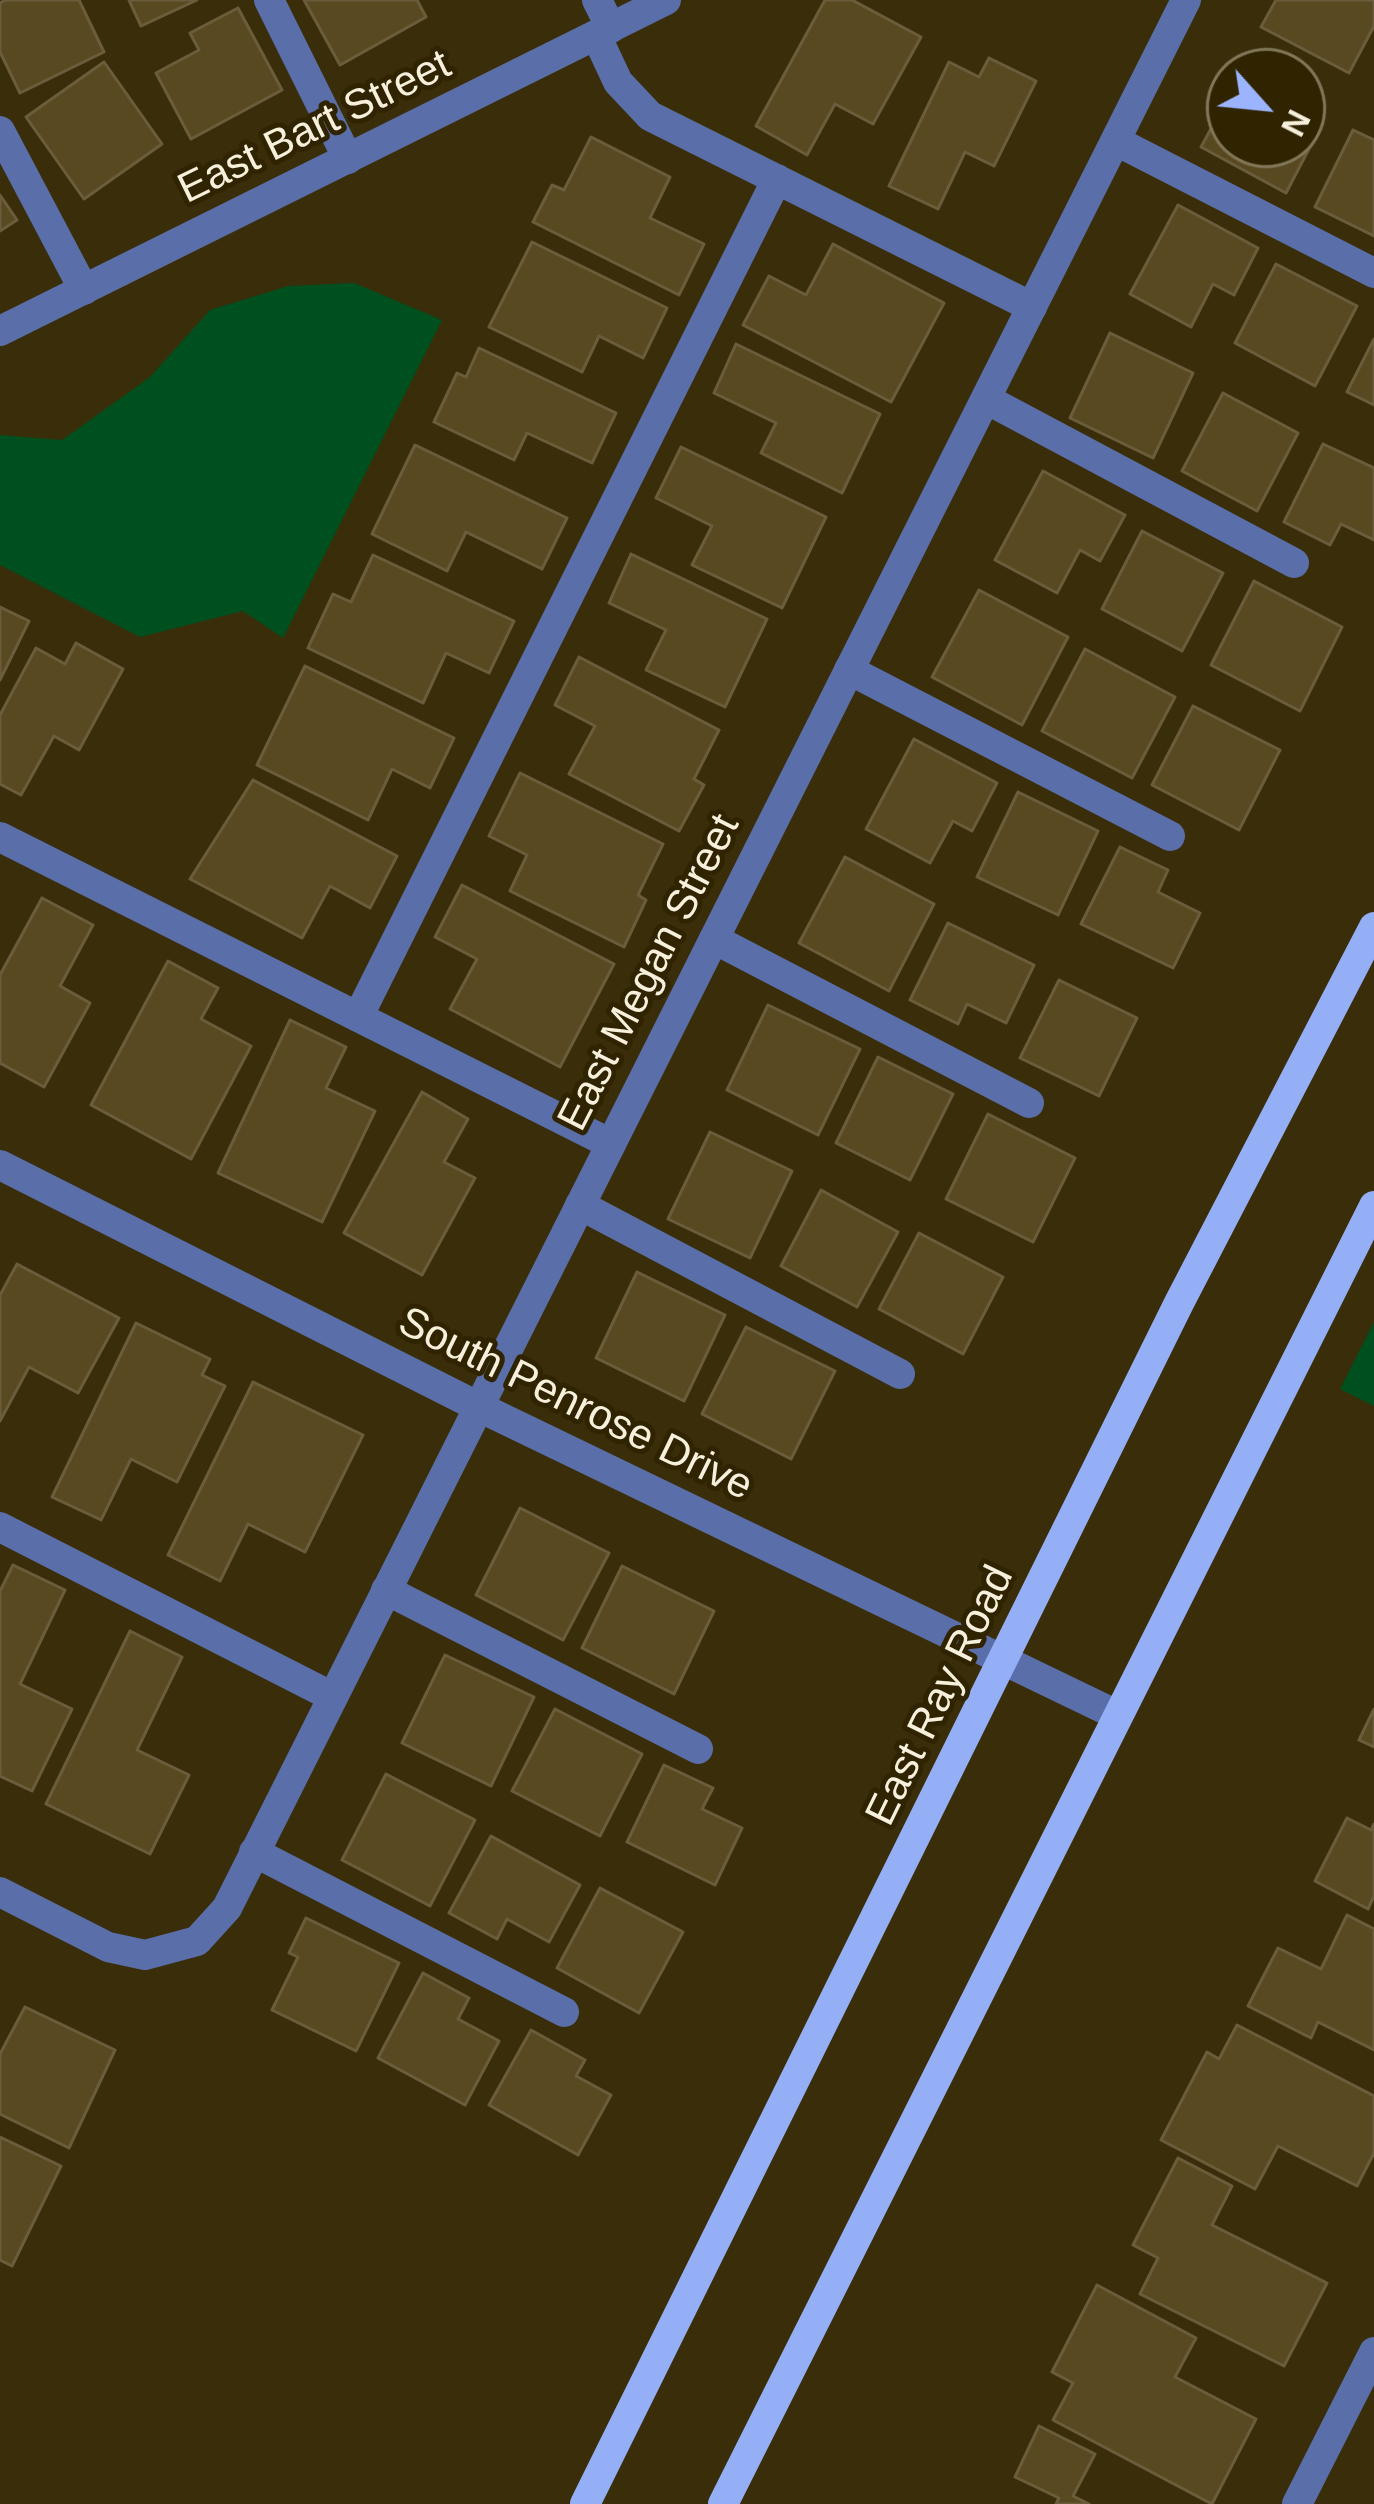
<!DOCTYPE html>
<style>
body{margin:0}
#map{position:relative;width:1374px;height:2504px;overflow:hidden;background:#3a2e0a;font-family:Helvetica,sans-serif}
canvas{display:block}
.north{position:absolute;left:1206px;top:48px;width:120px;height:120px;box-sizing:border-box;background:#302400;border:3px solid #807658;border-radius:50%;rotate:117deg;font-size:33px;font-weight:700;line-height:48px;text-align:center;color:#f7f0dc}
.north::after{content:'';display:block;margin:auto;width:42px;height:54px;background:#9bb4fd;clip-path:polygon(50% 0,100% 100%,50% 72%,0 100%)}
</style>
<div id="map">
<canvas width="1374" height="2504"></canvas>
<div class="north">N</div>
</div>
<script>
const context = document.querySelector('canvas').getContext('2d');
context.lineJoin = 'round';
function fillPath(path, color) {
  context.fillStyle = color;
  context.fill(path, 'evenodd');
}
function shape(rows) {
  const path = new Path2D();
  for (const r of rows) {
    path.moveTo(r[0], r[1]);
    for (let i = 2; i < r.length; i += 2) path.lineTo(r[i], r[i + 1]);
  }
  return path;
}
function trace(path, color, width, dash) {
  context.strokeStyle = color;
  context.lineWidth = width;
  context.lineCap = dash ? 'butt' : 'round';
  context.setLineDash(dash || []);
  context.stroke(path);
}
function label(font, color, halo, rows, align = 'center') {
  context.font = font + ' Helvetica,sans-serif';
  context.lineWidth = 10;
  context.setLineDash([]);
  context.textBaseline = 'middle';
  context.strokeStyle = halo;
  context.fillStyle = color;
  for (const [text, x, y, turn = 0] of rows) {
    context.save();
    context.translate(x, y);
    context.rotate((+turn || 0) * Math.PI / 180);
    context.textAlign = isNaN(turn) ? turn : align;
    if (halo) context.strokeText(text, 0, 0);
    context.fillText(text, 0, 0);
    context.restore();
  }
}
fillPath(shape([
 [354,283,442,320,283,638,243,611,140,637,0,565,0,435,62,440,150,377,210,310,288,286],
 [1374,1322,1374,1406,1340,1389]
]), '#004f1e');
const building = shape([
 [6,0,79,0,104,52,20,93,0,52,0,3,6,0],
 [129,0,197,0,141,26,129,0],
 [304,0,417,0,426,17,340,65,304,0],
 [825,0,852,0,921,37,873,124,835,104,807,155,756,126,825,0],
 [1276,0,1374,0,1374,26,1349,73,1261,27,1276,0],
 [238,8,282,90,191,139,156,73,199,50,190,33,238,8],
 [989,58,1036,81,994,166,965,152,938,209,889,186,949,62,979,77,989,58],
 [104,62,162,144,84,199,26,117,104,62],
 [1230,94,1230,144,1302,140,1311,145,1286,193,1201,147,1230,94],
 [1353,130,1374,140,1374,236,1315,207,1353,130],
 [591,137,670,177,650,218,704,244,679,295,533,222,552,185,564,190,591,137],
 [0,195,17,220,0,231,0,195],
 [1178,205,1258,248,1234,295,1213,284,1191,327,1130,294,1178,205],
 [532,242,667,308,643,358,599,336,582,372,489,327,532,242],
 [833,244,944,303,891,402,743,325,769,276,806,295,833,244],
 [1276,264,1357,306,1315,386,1235,343,1276,264],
 [1110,333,1193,373,1153,458,1070,418,1110,333],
 [1374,339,1374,405,1347,392,1374,339],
 [736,344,880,414,842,493,761,453,776,423,714,393,736,344],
 [479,348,616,413,592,463,527,433,514,460,434,422,457,373,466,377,479,348],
 [1223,393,1298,433,1257,511,1182,471,1223,393],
 [1323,444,1374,468,1374,540,1341,524,1330,545,1284,522,1323,444],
 [415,445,567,518,542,569,466,532,447,571,372,534,415,445],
 [681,447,826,517,782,608,692,565,712,526,656,498,681,447],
 [1043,471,1125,515,1100,561,1080,550,1057,593,995,560,1043,471],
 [1142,531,1223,573,1182,651,1102,609,1142,531],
 [631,554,767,619,725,707,646,670,666,630,609,603,631,554],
 [373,555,514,621,489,673,446,653,423,703,308,648,333,594,351,602,373,555],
 [1254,581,1342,627,1300,711,1211,665,1254,581],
 [979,590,1068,637,1022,725,932,677,979,590],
 [0,607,29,621,0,680,0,607],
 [76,643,123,669,79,750,54,736,21,795,0,784,0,715,36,648,65,664,76,643],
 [1085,649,1175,697,1132,778,1042,731,1085,649],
 [579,657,719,730,694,779,704,785,679,831,569,774,595,726,555,705,579,657],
 [305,666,454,738,430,788,392,769,368,820,257,765,305,666],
 [1193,706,1280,750,1239,830,1152,785,1193,706],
 [914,739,997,783,972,831,953,821,930,863,866,829,914,739],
 [520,773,663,844,638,895,646,900,624,947,510,891,527,855,489,836,520,773],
 [253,780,397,856,370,908,330,886,302,938,190,879,253,780],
 [1018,792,1098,831,1058,915,977,877,1018,792],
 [1120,847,1168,870,1158,892,1200,913,1173,968,1081,924,1120,847],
 [845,857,934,904,889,991,799,943,845,857],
 [462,885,614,964,560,1067,450,1009,477,959,435,937,462,885],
 [42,898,93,925,60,986,90,1003,44,1087,0,1063,0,975,42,898],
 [948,923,1034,965,1006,1023,967,1004,958,1024,910,1000,948,923],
 [168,961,218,988,201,1019,251,1046,191,1159,91,1105,168,961],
 [1059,980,1137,1018,1099,1096,1020,1058,1059,980],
 [768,1005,860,1049,818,1135,727,1090,768,1005],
 [290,1020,346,1047,326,1088,375,1111,322,1222,218,1173,290,1020],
 [878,1057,953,1094,910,1180,836,1143,878,1057],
 [422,1092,468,1119,444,1162,475,1178,422,1275,344,1233,422,1092],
 [988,1114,1075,1158,1033,1242,946,1199,988,1114],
 [710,1132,792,1171,750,1258,668,1219,710,1132],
 [821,1190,898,1232,857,1307,781,1266,821,1190],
 [919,1233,1003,1277,963,1354,879,1309,919,1233],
 [17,1264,119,1318,78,1393,29,1367,0,1421,0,1295,17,1264],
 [637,1272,725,1315,684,1401,596,1358,637,1272],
 [136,1323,210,1359,202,1375,225,1386,177,1482,131,1459,101,1520,52,1497,136,1323],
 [746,1327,835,1371,791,1459,702,1414,746,1327],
 [253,1382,363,1435,305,1552,248,1524,220,1581,168,1555,253,1382],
 [520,1508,609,1553,563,1640,476,1595,520,1508],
 [13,1565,65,1590,20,1684,72,1709,32,1791,0,1776,0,1591,13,1565],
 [622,1566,714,1611,674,1694,582,1648,622,1566],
 [130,1631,182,1657,137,1750,189,1775,150,1854,46,1804,130,1631],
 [445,1655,534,1697,491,1786,402,1743,445,1655],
 [555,1709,642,1754,600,1836,512,1791,555,1709],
 [1374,1709,1374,1747,1359,1740,1374,1709],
 [664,1765,713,1788,702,1809,742,1828,715,1885,627,1842,664,1765],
 [386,1774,475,1820,430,1906,342,1860,386,1774],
 [1347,1818,1371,1830,1374,1824,1374,1896,1368,1909,1315,1881,1347,1818],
 [491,1836,580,1885,549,1942,507,1919,497,1939,449,1913,491,1836],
 [600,1888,683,1932,639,2013,557,1968,600,1888],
 [1347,1915,1374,1929,1374,2050,1318,2022,1311,2038,1248,2006,1278,1948,1321,1969,1347,1915],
 [306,1918,399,1963,356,2051,272,2010,298,1957,289,1953,306,1918],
 [423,1973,469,1998,458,2019,499,2041,465,2105,378,2058,423,1973],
 [25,2007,115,2050,69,2148,0,2114,0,2054,25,2007],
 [1237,2025,1374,2096,1374,2153,1357,2186,1278,2146,1255,2189,1161,2140,1207,2052,1219,2059,1237,2025],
 [531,2030,585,2060,576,2076,611,2095,578,2155,489,2105,531,2030],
 [0,2137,61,2166,12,2266,0,2260,0,2137],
 [1178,2158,1232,2186,1212,2225,1327,2283,1284,2366,1140,2294,1158,2258,1133,2245,1178,2158],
 [1097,2285,1196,2338,1175,2377,1256,2419,1212,2504,1053,2420,1073,2383,1052,2372,1097,2285],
 [1039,2426,1095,2454,1073,2496,1089,2504,1056,2504,1059,2498,1015,2477,1039,2426]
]);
fillPath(building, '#584920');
trace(building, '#6b5d3b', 3);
trace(shape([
 [269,0,348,159],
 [597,0,611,28],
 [596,35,618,82,650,116,1032,307],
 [0,131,84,290],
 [1116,141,1374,273],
 [986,399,1294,563],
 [849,670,1170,836],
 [0,837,611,1144],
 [714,939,1029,1103],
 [358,1017,777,179],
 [580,1205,900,1374],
 [0,1527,333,1697],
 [386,1590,698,1749],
 [254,1852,564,2012]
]), '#5a6ea9', 30);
trace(shape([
 [0,331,666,0],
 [0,1165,479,1407,1117,1715],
 [0,1892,108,1947,145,1955,197,1941,227,1908,1186,0],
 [1297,2504,1374,2352]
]), '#5a6ea9', 30);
trace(shape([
 [585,2504,1179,1303,1374,927],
 [723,2504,1374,1206]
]), '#95aff7', 30);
label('42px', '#f7f0dc', '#302400', [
 ["East Bart Street",315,128,-26],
 ["East Megan Street",650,973,-63],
 ["South Penrose Drive",575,1405,26],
 ["East Ray Road",941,1696,-64]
]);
</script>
